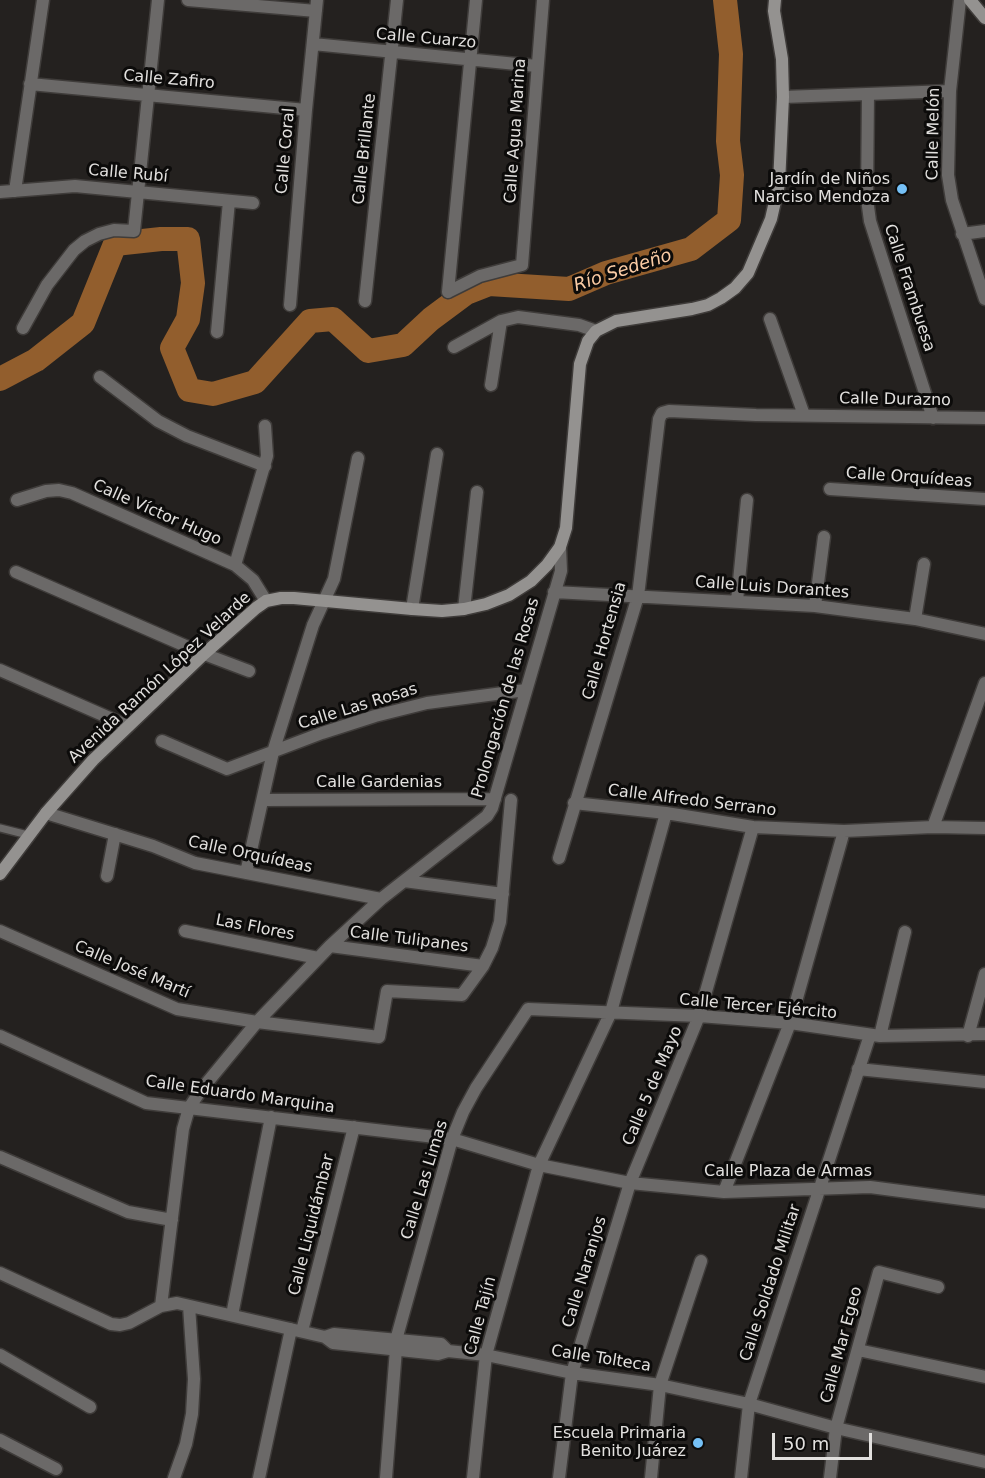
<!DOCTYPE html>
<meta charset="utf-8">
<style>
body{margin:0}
#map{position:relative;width:985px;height:1478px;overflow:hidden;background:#24211f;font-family:"DejaVu Sans",sans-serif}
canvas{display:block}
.scale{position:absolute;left:772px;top:1433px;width:100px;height:27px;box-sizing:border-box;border:3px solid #e2e0de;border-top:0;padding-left:8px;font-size:18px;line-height:21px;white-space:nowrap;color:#e2e0de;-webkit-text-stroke:4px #0c0b0a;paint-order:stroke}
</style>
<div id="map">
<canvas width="985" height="1478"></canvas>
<div class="scale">50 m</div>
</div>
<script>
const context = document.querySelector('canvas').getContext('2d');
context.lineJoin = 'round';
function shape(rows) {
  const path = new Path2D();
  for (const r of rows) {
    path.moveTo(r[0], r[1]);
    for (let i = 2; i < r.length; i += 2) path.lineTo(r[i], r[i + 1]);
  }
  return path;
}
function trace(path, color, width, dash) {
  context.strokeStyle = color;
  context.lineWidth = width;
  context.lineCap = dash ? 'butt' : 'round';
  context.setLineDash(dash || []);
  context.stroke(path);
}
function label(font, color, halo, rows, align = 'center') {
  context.font = font + ' "DejaVu Sans",sans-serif';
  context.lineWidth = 6;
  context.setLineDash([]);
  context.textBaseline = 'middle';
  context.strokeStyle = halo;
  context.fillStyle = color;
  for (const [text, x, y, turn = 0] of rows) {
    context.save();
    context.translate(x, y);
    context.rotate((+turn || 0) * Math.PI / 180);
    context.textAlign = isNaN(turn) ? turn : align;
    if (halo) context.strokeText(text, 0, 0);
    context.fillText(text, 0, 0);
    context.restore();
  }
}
trace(shape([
 [0,379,36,360,83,323,115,244,161,239,188,239,193,283,188,319,172,348,189,390,213,394,255,382,310,321,333,319,368,351,403,345,431,319,466,293,489,284,569,289,606,273,691,249,729,220,732,175,728,141,731,54,725,0]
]), '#925e2d', 24);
const service = shape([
 [0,828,28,835]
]);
const minor = shape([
 [188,0,316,11],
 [960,0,950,91,948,175,952,200,985,299],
 [313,44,537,66],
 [30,84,306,110],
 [868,94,867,199,870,221,933,418],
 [783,97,950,91],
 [15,191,43,0],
 [0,192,75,186,253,203],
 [962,234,985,231],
 [448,292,480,276,522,265,543,0],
 [448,292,476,0],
 [365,301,397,0],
 [290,305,306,110,317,0],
 [770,319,804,415],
 [23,328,47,285,74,250,85,241,99,234,114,230,134,231,158,0],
 [217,332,229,201],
 [454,347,501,321,518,317,579,325,596,331],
 [100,377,158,421,187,436,265,466],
 [491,385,501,321],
 [830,489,985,499],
 [17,500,46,491,59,490,72,493,235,565,253,580,266,601],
 [235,565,267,456,265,426],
 [16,572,204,654,249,671],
 [554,592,815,606,915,619,985,634],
 [737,601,747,500],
 [815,606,824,537],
 [412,609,437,454],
 [464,609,477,492],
 [915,619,924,564],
 [0,670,128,726],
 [162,741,227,769,322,733,375,716,427,703,526,690],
 [263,800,495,799],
 [574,803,666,813,753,827,844,831,933,827,985,828],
 [46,813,153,846,195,863,381,899],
 [933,827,985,683],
 [559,858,638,596,659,419,662,413,669,411,756,415,985,418],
 [246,873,273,752,313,625,334,579,358,458],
 [107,876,115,834],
 [404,881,503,894],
 [0,931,177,1009,257,1022,379,1037,387,991,462,995,483,966,492,948,500,922,511,800],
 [185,931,318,958],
 [330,946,483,966],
 [0,1036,146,1103,452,1139,539,1165,630,1183,724,1192,870,1187,985,1202],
 [880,1036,905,932],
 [968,1036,985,974],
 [858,1069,985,1082],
 [0,1157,128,1212,172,1220],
 [724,1192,790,1023,844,831],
 [0,1273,111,1324,120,1325,129,1323,161,1306,177,1303,325,1337,333,1343,438,1354,448,1351,486,1355,572,1373,660,1385,749,1404,836,1428,985,1462],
 [161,1306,183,1129,189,1108,201,1090,257,1022,330,946,381,899,487,816,492,808,561,571,560,547],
 [232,1315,271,1117],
 [302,1331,354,1127],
 [325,1337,334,1334,441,1344,448,1351],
 [396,1340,452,1139,463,1112,476,1088,528,1009,699,1016,790,1023,880,1036,985,1034],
 [858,1350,985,1377],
 [0,1355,90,1407],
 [0,1440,56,1469],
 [174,1478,186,1444,192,1414,194,1379,189,1306],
 [259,1478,291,1329],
 [386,1478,396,1349],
 [473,1478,486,1355,539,1165,611,1012,666,813],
 [559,1478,572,1373,630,1183,699,1016,753,827],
 [651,1478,660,1385,701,1261],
 [741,1478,749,1404,870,1035],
 [830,1478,836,1428,879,1272,938,1287]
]);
const secondary = shape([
 [970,0,985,18],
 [0,874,46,813,93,760,204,654,256,608,266,601,281,598,294,598,412,609,442,611,464,609,486,604,509,595,531,581,547,565,560,547,566,528,580,364,588,341,596,331,616,321,692,309,708,305,721,298,735,288,748,273,771,219,779,184,783,97,782,59,774,11,775,0]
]);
trace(service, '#3f3c3a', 10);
trace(minor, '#3f3c3a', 15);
trace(secondary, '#3f3c3a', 15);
trace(service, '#6b6968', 7);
trace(minor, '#6b6968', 12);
trace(secondary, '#949290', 12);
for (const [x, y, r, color] of [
 [902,189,6,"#75c0f6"],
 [698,1443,6,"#75c0f6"]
]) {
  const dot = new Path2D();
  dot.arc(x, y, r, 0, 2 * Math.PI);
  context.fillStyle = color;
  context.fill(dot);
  trace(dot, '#0c0b0a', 2);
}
label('16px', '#e2e0de', '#0c0b0a', [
 ["Calle Cuarzo",426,39,5],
 ["Calle Zafiro",169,80,5],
 ["Calle Agua Marina",516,131,-86],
 ["Calle Melón",934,134,-89],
 ["Calle Brillante",365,149,-84],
 ["Calle Coral",286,151,-85],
 ["Calle Rubí",128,174,5],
 ["Calle Frambuesa",909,288,72],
 ["Calle Durazno",895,400,1],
 ["Calle Orquídeas",909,478,4],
 ["Calle Víctor Hugo",157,513,24],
 ["Calle Luis Dorantes",772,588,4],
 ["Calle Hortensia",605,641,-74],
 ["Avenida Ramón López Velarde",160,678,-43],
 ["Prolongación de las Rosas",506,698,-74],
 ["Calle Las Rosas",358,707,-17],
 ["Calle Gardenias",379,783],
 ["Calle Alfredo Serrano",692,801,7],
 ["Calle Orquídeas",250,855,12],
 ["Las Flores",255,928,11],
 ["Calle Tulipanes",409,940,7],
 ["Calle José Martí",132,970,23],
 ["Calle Tercer Ejército",758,1007,5],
 ["Calle 5 de Mayo",653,1086,-67],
 ["Calle Eduardo Marquina",240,1095,8],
 ["Calle Plaza de Armas",788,1172],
 ["Calle Las Limas",425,1180,-73],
 ["Calle Liquidámbar",312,1225,-76],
 ["Calle Naranjos",585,1272,-73],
 ["Calle Soldado Militar",771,1283,-72],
 ["Calle Tajín",481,1316,-75],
 ["Calle Mar Egeo",842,1345,-75],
 ["Calle Tolteca",601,1359,9]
]);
label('16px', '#e2e0de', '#0c0b0a', [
 ["Jardín de Niños",890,180],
 ["Narciso Mendoza",890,198],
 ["Escuela Primaria",686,1434],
 ["Benito Juárez",686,1452]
], 'right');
label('italic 18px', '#facba4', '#0c0b0a', [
 ["Río Sedeño",623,271,-18]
]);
</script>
